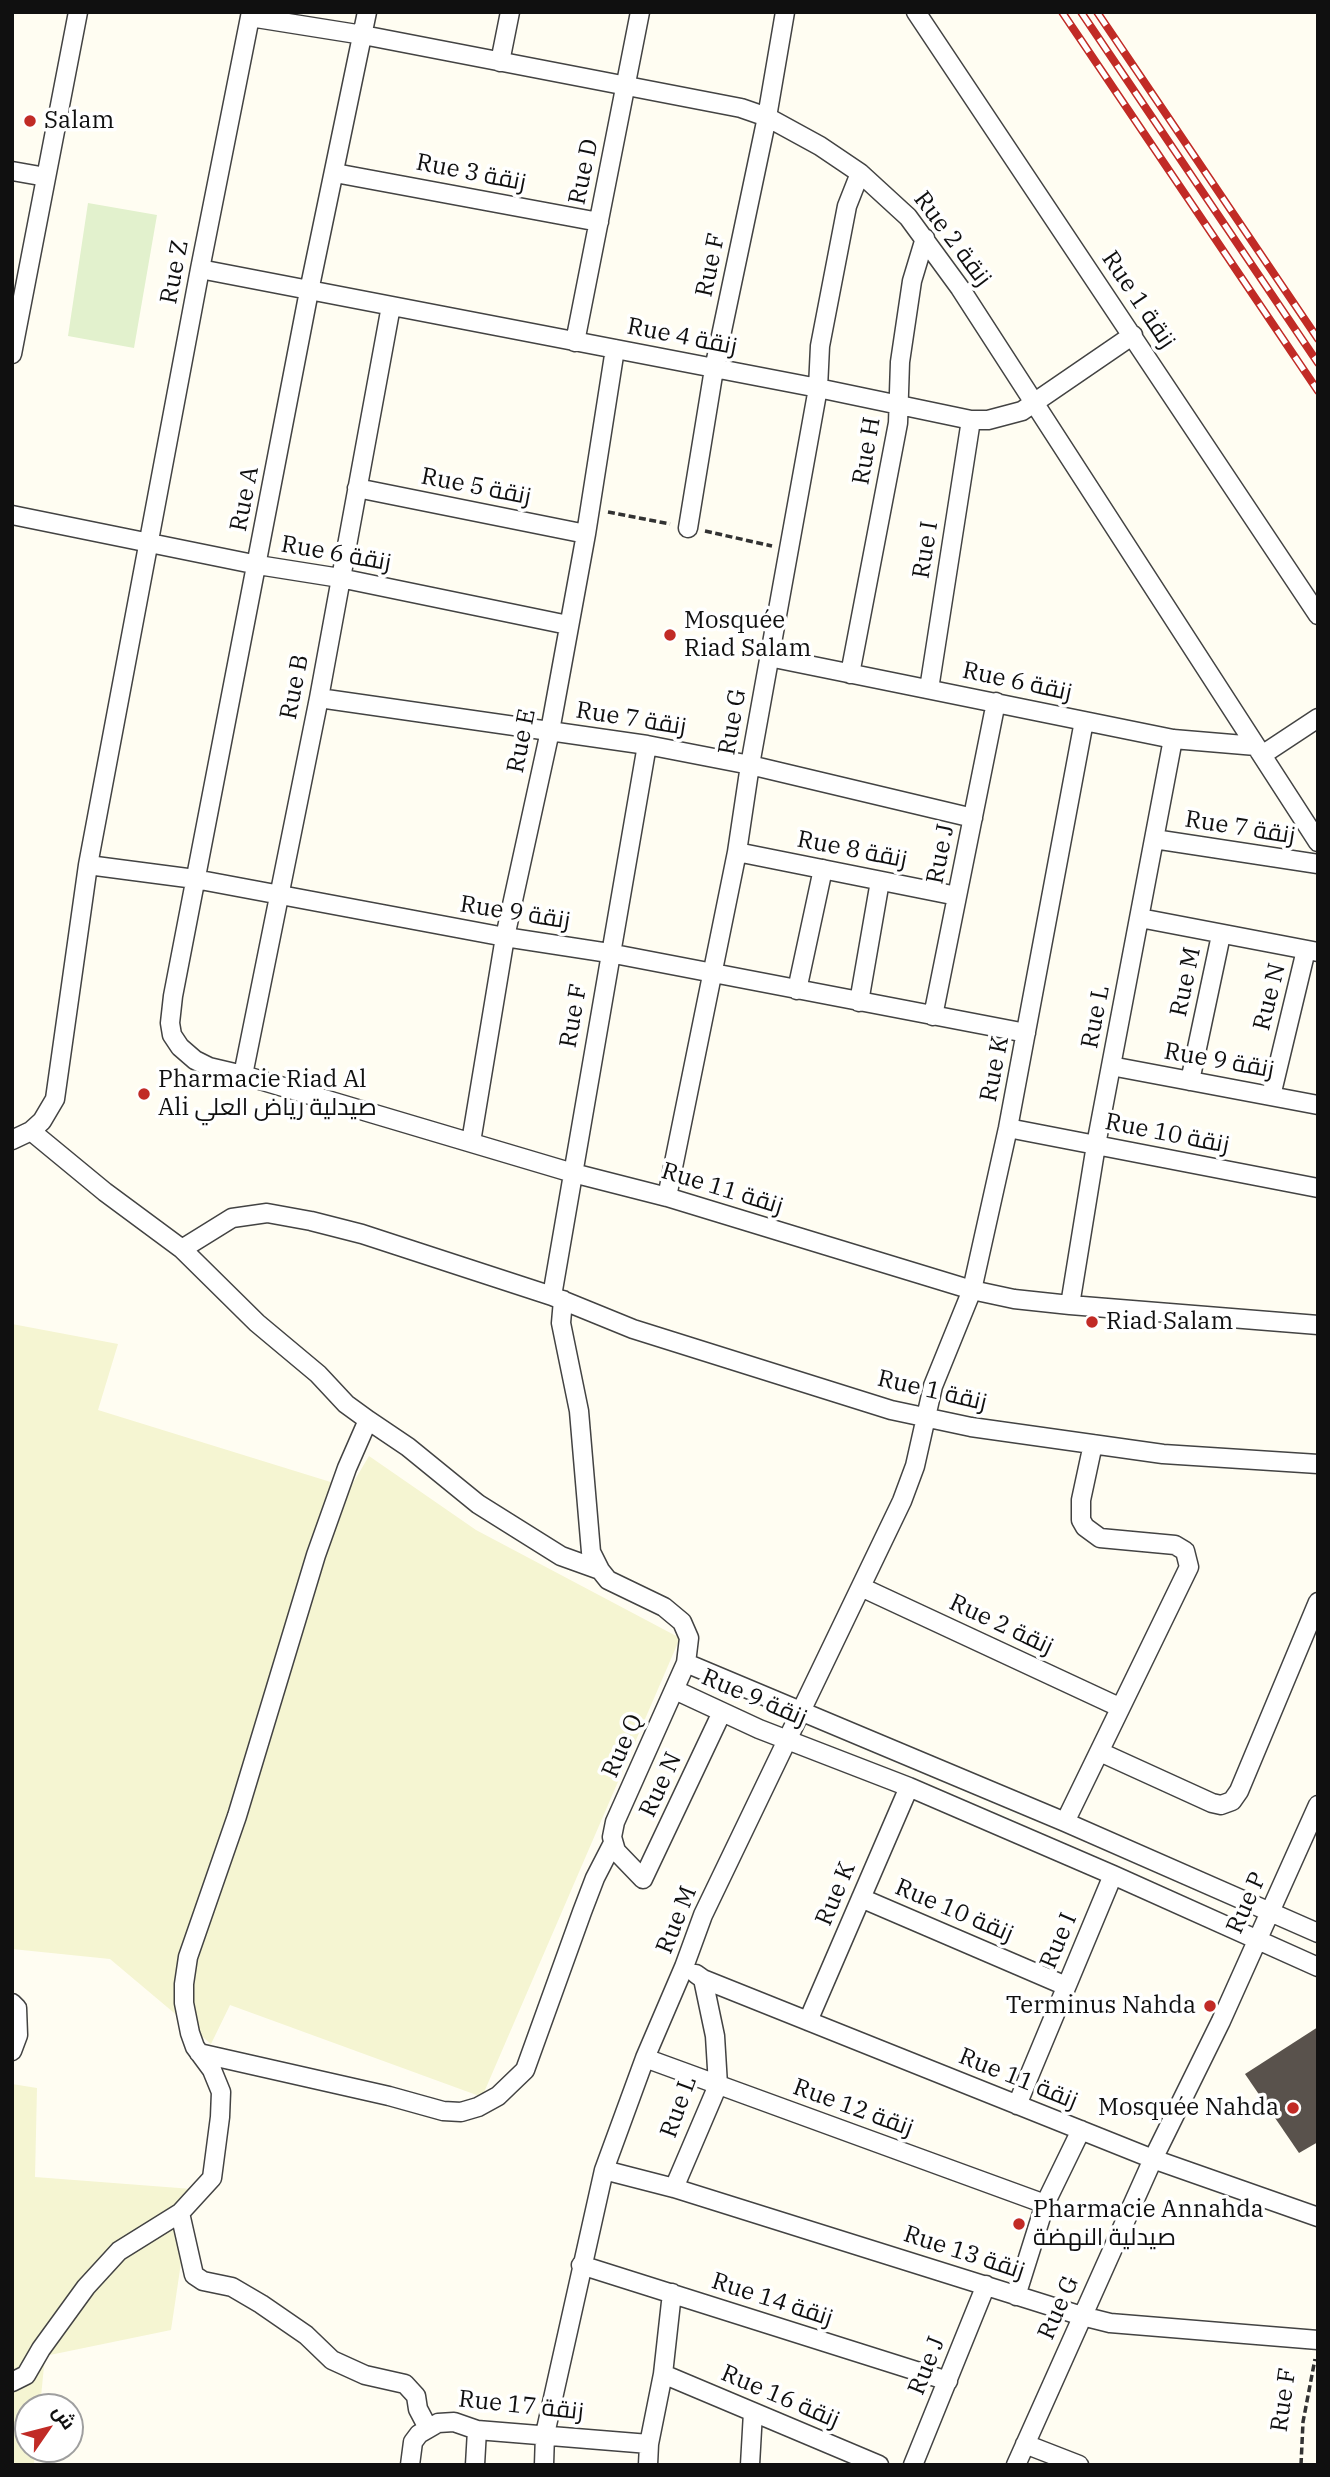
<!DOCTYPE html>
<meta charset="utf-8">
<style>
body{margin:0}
#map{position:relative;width:1330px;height:2477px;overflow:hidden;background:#fffdf2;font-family:"IBM Plex Serif",Cairo,serif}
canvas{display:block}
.frame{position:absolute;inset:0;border:14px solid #101010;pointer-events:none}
.north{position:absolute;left:14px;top:2393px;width:70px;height:70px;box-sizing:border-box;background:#fff;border:2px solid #9f9f9f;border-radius:50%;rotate:55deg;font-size:19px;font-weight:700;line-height:28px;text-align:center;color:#101010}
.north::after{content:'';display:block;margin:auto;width:24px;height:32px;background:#c12b26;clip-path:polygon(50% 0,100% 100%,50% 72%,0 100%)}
</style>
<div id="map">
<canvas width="1330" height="2477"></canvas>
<div class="frame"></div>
<div class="north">ش</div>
</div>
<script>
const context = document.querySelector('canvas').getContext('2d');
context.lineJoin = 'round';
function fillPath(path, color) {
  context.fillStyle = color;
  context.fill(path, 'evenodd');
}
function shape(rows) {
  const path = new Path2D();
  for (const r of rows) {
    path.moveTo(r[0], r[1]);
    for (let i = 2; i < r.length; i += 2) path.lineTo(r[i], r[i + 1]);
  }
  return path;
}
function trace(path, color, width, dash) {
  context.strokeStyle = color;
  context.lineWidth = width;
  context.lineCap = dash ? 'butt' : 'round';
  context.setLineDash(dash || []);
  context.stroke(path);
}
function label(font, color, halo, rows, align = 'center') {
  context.font = font + ' "IBM Plex Serif",Cairo,serif';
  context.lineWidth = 7;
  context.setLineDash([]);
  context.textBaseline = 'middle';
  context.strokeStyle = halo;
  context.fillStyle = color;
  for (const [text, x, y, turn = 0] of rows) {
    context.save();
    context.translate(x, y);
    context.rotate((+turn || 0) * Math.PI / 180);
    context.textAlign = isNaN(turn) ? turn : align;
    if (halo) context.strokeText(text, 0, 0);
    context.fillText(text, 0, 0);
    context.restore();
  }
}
fillPath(shape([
 [12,1324,118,1344,98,1410,350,1488,369,1456,476,1530,680,1638,482,2097,230,2005,211,2044,110,1959,12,1949],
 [12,2084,37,2088,35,2177,192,2189,171,2330,45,2356,40,2407,28,2407,28,2449,35,2449,34,2465,12,2465]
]), '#f5f5d2');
fillPath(shape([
 [88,203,157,215,134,348,68,336]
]), '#e2f1cd');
fillPath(shape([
 [1318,2027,1318,2142,1299,2153,1245,2074]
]), '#59524c');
const street = shape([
 [367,12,309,291,173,996,170,1023,172,1035,180,1047,195,1060,209,1067,243,1075,573,1173,667,1197,972,1290,1014,1299,1070,1305,1318,1325],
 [916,12,1318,615],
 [250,17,363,35,741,108,767,117,820,146,860,173,908,217,960,288,1318,842],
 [500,62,510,12],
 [12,171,46,177],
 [335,173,599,222],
 [200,269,818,388,971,420,988,420,1022,411,1133,335],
 [575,342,640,12],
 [12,354,78,12],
 [357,488,586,534],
 [12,515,258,565,340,578,568,625],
 [688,528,714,369,767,117,785,12],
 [769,657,1173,739,1256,746],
 [850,674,898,423,900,362,912,281,925,238],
 [929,689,971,420],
 [319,698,647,745,750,765,973,818],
 [1262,755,1318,718],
 [1154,839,1318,864],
 [737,852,957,896],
 [88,865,195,879,505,937,609,953,1026,1033],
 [1140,918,1318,952],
 [797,990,823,869],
 [859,1002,880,881],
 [933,1016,996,702],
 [1111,1066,1318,1105],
 [243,1075,319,698,391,306],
 [1190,1081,1221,935],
 [1271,1096,1306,950],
 [1008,1128,1318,1188],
 [31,1131,105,1192,182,1249,257,1323,318,1374,346,1404,368,1420,347,1468,316,1555,237,1816,188,1957,184,1984,184,2003,190,2033,195,2047,212,2070,221,2092,220,2117,212,2178,180,2213,194,2275,203,2281,232,2287,261,2304,306,2335,332,2360,365,2375,405,2384,416,2396,418,2409,428,2428],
 [12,1140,31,1131,42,1121,55,1099,88,865,200,269,251,12],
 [471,1142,505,937,550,731,586,534,615,349],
 [667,1197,737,852,750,765,818,388,820,346,847,206,860,173],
 [182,1249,232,1218,267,1213,311,1221,362,1234,552,1296,633,1329,891,1410,971,1427,1163,1454,1318,1464],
 [552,1296,647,745],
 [563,1300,561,1323,579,1411,591,1552,600,1570,608,1580,664,1607,682,1622,689,1638,686,1663,615,1822,612,1837,616,1851,643,1879,722,1712],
 [1070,1305,1096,1145,1173,739],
 [368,1420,408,1447,478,1504,561,1556,600,1570],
 [861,1587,1119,1707],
 [686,1663,1065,1822,1318,1933],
 [675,1690,759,1729,909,1787,1113,1875,1318,1967],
 [1100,1752,1212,1803,1221,1805,1232,1801,1239,1791,1318,1602],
 [1065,1822,1189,1567,1185,1551,1175,1545,1100,1538,1085,1527,1081,1520,1081,1500,1093,1444],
 [861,1898,1066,1986],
 [703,1979,1153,2159,1318,2217],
 [12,2003,17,2008,18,2035,12,2051],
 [808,2021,909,1787],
 [199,2053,389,2096,443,2111,461,2112,478,2107,498,2096,525,2070,582,1912,595,1878,613,1843],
 [645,2058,1045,2204],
 [1017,2105,1113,1875],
 [604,2170,674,2188,1082,2316,1110,2323,1318,2340],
 [674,2188,718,2085,715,2036,703,1979,696,1974],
 [581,2265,948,2381],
 [1016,2296,1045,2204,1081,2130],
 [663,2374,879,2465],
 [12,2382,26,2375,41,2349,86,2287,119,2251,180,2213],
 [1025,2444,1079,2465],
 [410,2465,413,2442,419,2434,438,2423,454,2422,477,2430,649,2444],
 [475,2465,477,2430],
 [544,2465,545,2434,604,2170,645,2058,684,1967,703,1915,902,1501,915,1466,933,1386,972,1290,1008,1128,1084,721],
 [648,2465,649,2444,663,2374,672,2293],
 [750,2465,753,2412],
 [913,2465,986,2285],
 [1016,2465,1153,2159,1221,2021,1318,1805]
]);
trace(street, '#434343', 21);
trace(shape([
 [608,512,670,524],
 [705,531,772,546],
 [1301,2465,1303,2422,1315,2359]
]), '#323232', 3.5, [7, 3.5]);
trace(street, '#fff', 18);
const rail = shape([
 [1062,12,1318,391],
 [1081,12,1318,363],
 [1097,12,1318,339]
]);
trace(rail, '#c12b26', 8);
trace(rail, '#fff', 5, [16]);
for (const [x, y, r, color] of [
 [30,121,7,"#c12b26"],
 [670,635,7,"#c12b26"],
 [144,1094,7,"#c12b26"],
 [1092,1322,7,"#c12b26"],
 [1210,2006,7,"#c12b26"],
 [1293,2108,7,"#c12b26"],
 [1019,2224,7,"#c12b26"]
]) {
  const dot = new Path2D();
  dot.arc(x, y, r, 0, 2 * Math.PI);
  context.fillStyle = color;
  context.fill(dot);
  trace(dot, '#fff', 2.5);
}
label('24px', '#101010', '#fff', [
 ["Salam",44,121],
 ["Mosquée",684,621],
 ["Riad Salam",684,649],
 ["Pharmacie Riad Al",158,1080],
 ["Ali صيدلية رياض العلي",158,1108],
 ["Riad Salam",1106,1322],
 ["Terminus Nahda",1196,2006,"right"],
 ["Mosquée Nahda",1279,2108,"right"],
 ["Pharmacie Annahda",1033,2210],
 ["صيدلية النهضة",1033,2238]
], 'left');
label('24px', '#101010', '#fff', [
 ["Rue D",584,172,-78],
 ["Rue 3 زنقة",471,173,11],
 ["Rue 2 زنقة",952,239,53],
 ["Rue F",711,265,-78],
 ["Rue Z",175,272,-79],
 ["Rue 1 زنقة",1138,300,56],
 ["Rue 4 زنقة",682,337,11],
 ["Rue H",867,451,-80],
 ["Rue 5 زنقة",476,487,11],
 ["Rue A",245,499,-79],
 ["Rue I",926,550,-81],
 ["Rue 6 زنقة",336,554,10],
 ["Rue 6 زنقة",1017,682,12],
 ["Rue B",295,687,-79],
 ["Rue 7 زنقة",631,719,9],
 ["Rue G",733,722,-80],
 ["Rue E",522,741,-79],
 ["Rue 7 زنقة",1240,828,9],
 ["Rue 8 زنقة",852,850,11],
 ["Rue J",941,854,-79],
 ["Rue 9 زنقة",515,913,9],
 ["Rue M",1186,982,-78],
 ["Rue N",1270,997,-76],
 ["Rue F",574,1016,-80],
 ["Rue L",1096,1017,-79],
 ["Rue 9 زنقة",1219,1061,10],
 ["Rue K",995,1069,-79],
 ["Rue 10 زنقة",1167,1134,11],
 ["Rue 11 زنقة",722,1189,17],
 ["Rue 1 زنقة",932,1391,13],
 ["Rue 2 زنقة",1001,1625,25],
 ["Rue 9 زنقة",754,1698,23],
 ["Rue Q",623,1746,-66],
 ["Rue N",661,1785,-65],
 ["Rue K",836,1894,-67],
 ["Rue P",1247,1903,-66],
 ["Rue 10 زنقة",954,1911,23],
 ["Rue M",677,1920,-68],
 ["Rue I",1059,1941,-67],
 ["Rue 11 زنقة",1018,2079,22],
 ["Rue L",679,2107,-70],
 ["Rue 12 زنقة",853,2108,20],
 ["Rue 13 زنقة",964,2253,18],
 ["Rue 14 زنقة",772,2300,18],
 ["Rue G",1059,2308,-66],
 ["Rue J",927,2366,-68],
 ["Rue 16 زنقة",780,2397,23],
 ["Rue F",1284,2400,-82],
 ["Rue 17 زنقة",521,2406,6]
]);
</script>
